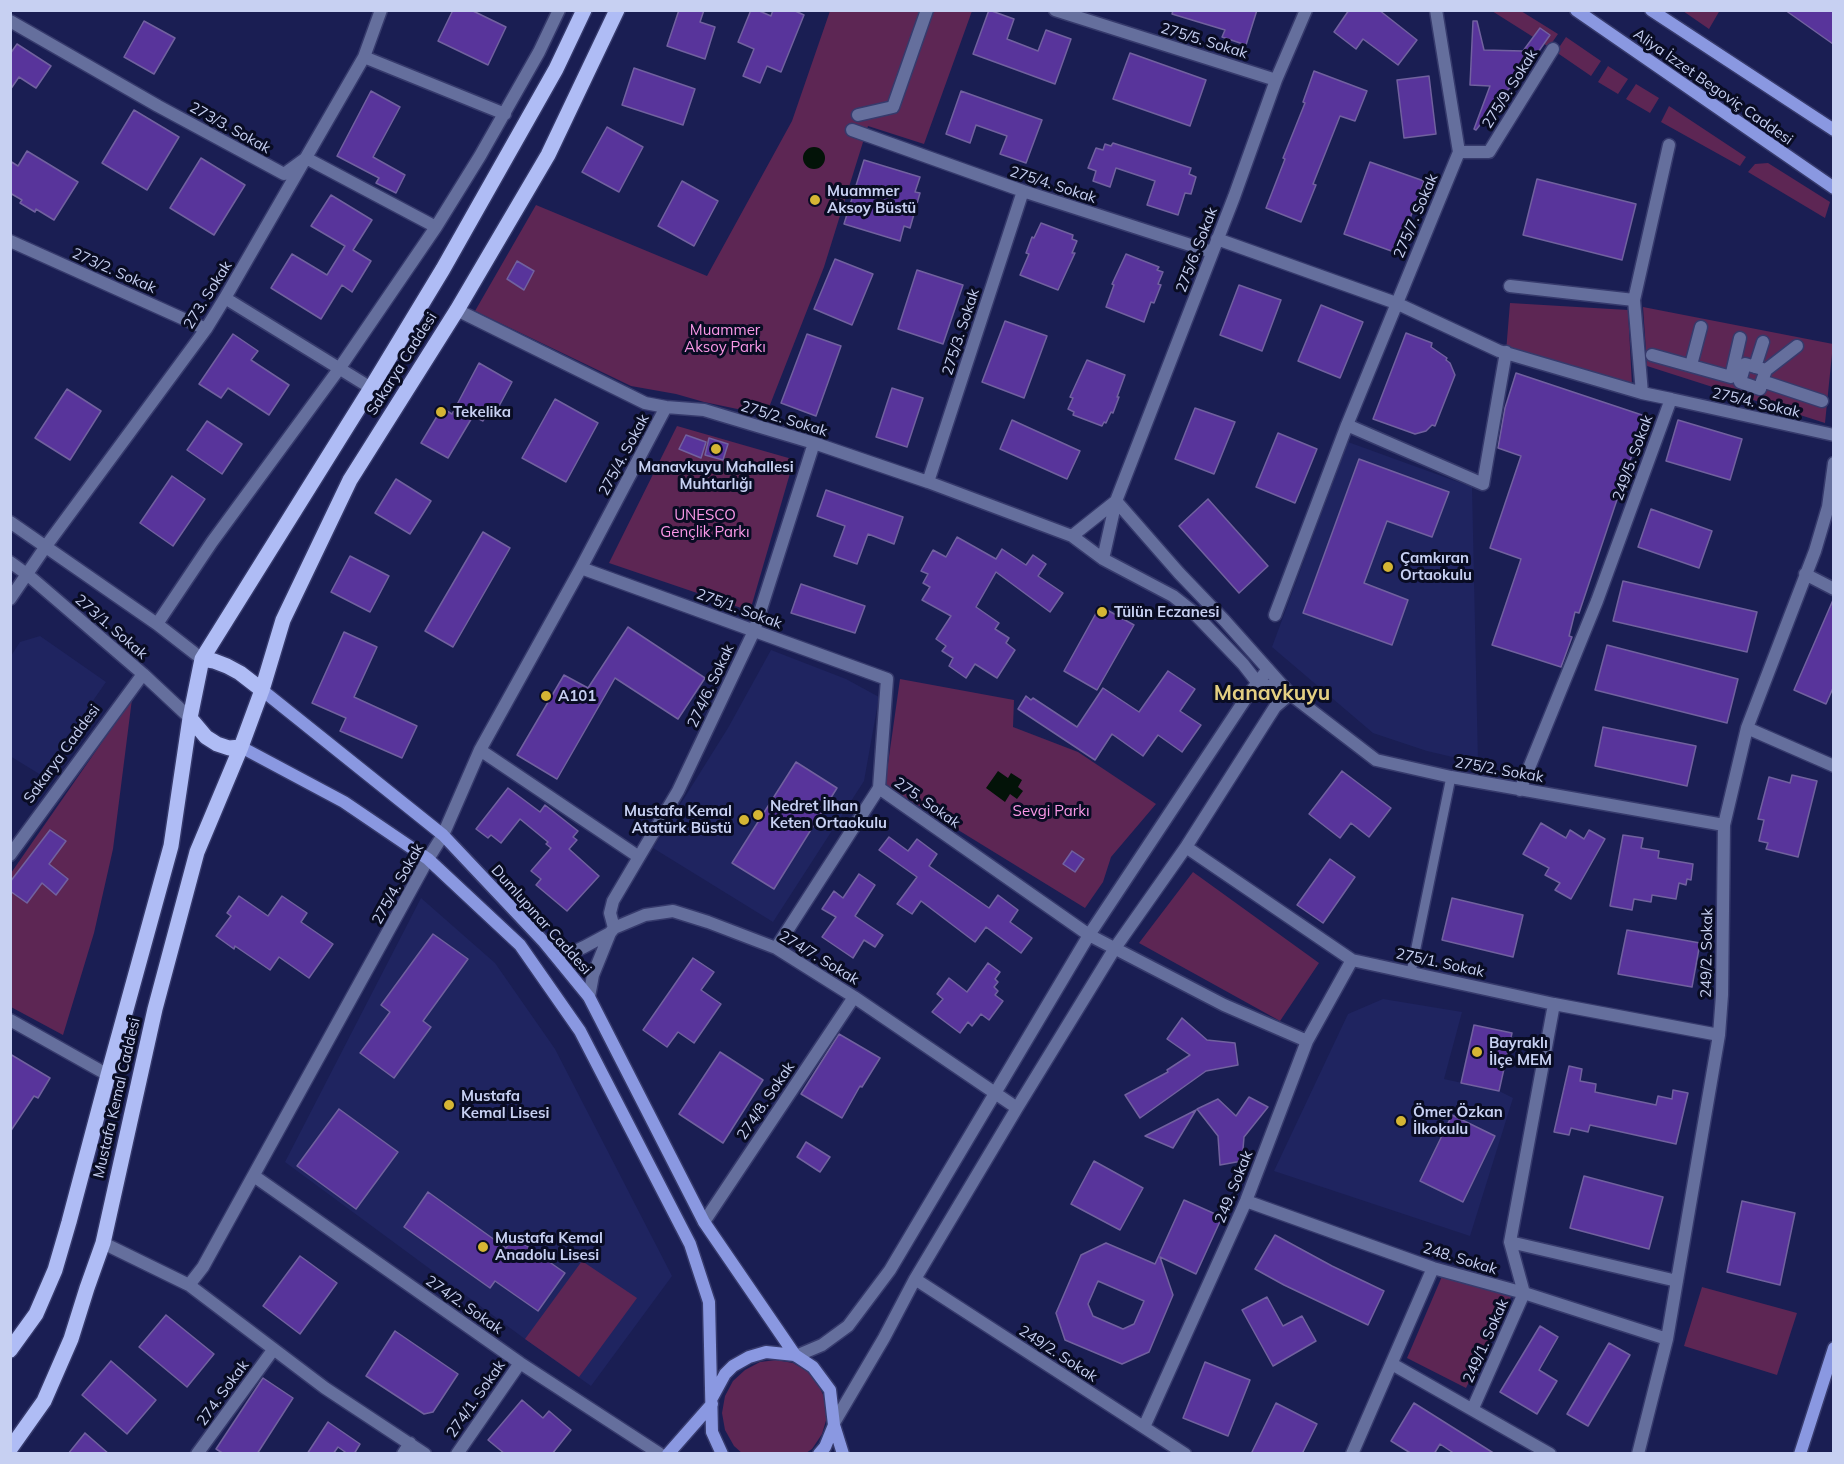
<!DOCTYPE html>
<meta charset="utf-8">
<style>
body{margin:0}
#map{position:relative;width:1844px;height:1464px;overflow:hidden;background:#1a1e53;font-family:Mulish,sans-serif}
canvas{display:block}
.frame{position:absolute;inset:0;border:12px solid #c7d0f2;pointer-events:none}
</style>
<div id="map">
<canvas width="1844" height="1464"></canvas>
<div class="frame"></div>
</div>
<script>
const context = document.querySelector('canvas').getContext('2d');
context.lineJoin = 'round';
function fillPath(path, color) {
  context.fillStyle = color;
  context.fill(path, 'evenodd');
}
function shape(rows) {
  const path = new Path2D();
  for (const r of rows) {
    if (r.length === 3) {
      path.moveTo(r[0] + r[2], r[1]);
      path.arc(r[0], r[1], r[2], 0, 2 * Math.PI);
      continue;
    }
    path.moveTo(r[0], r[1]);
    for (let i = 2; i < r.length; i += 2) path.lineTo(r[i], r[i + 1]);
  }
  return path;
}
function trace(path, color, width, dash) {
  context.strokeStyle = color;
  context.lineWidth = width;
  context.lineCap = dash ? 'butt' : 'round';
  context.setLineDash(dash || []);
  context.stroke(path);
}
function label(font, color, halo, rows, align = 'center') {
  context.font = font + ' Mulish,sans-serif';
  context.lineWidth = 6;
  context.setLineDash([]);
  context.textBaseline = 'middle';
  context.strokeStyle = halo;
  context.fillStyle = color;
  for (const [text, x, y, turn = 0] of rows) {
    context.save();
    context.translate(x, y);
    context.rotate((+turn || 0) * Math.PI / 180);
    context.textAlign = isNaN(turn) ? turn : align;
    if (halo) context.strokeText(text, 0, 0);
    context.fillText(text, 0, 0);
    context.restore();
  }
}
fillPath(shape([
 [1348,442,1472,487,1478,763,1427,751,1373,733,1272,647],
 [40,636,106,682,41,775,10,756,11,656,20,642],
 [771,650,846,679,879,697,864,781,773,922,653,848,728,728],
 [421,898,495,963,555,1049,672,1276,591,1386,525,1339,285,1162],
 [1383,999,1462,1012,1444,1079,1499,1091,1513,1098,1470,1236,1274,1171,1348,1014]
]), '#1f2460');
fillPath(shape([
 [1720,10,1709,29,1683,11,1683,10],
 [830,11,972,11,924,144,868,126,824,267,766,415,704,402,676,394,631,386,475,311,536,205,707,276,792,121],
 [1492,11,1521,11,1558,34,1549,47],
 [1566,37,1601,61,1591,76,1556,52],
 [1608,66,1628,79,1618,94,1598,82],
 [1636,84,1659,98,1650,113,1626,99],
 [1669,106,1746,157,1740,166,1661,122],
 [1768,163,1830,202,1825,218,1748,172,1755,164],
 [1510,303,1628,310,1632,385,1506,352],
 [1643,307,1833,344,1825,423,1647,366],
 [677,426,792,459,793,463,750,611,609,563],
 [900,679,1014,700,1013,727,1078,752,1156,804,1111,857,1103,882,1085,908,885,785],
 [132,699,113,849,94,933,63,1035,11,1007,11,873],
 [1193,872,1319,963,1280,1021,1139,943],
 [582,1261,637,1298,579,1377,525,1339],
 [1443,1274,1514,1291,1466,1388,1407,1358],
 [1702,1287,1797,1313,1777,1375,1684,1346],
 [776,1360,793,1363,807,1371,818,1384,825,1399,827,1417,822,1434,812,1449,806,1453,743,1454,734,1446,725,1430,722,1413,725,1396,733,1381,745,1370,760,1362]
]), '#5d2654');
fillPath(shape([
 [814,158,11],
 [998,771,1008,778,1011,773,1022,780,1018,787,1023,791,1017,799,1010,794,1005,802,986,788]
]), '#031308');
const building = shape([
 [453,10,471,10,506,27,488,65,438,41,453,10],
 [679,10,704,10,700,22,715,27,705,59,667,46,679,10],
 [751,10,757,10,771,16,773,10,793,10,804,15,781,72,767,66,760,83,743,76,754,49,738,42,751,10],
 [989,10,1014,19,1007,39,1038,51,1046,30,1071,39,1055,84,973,54,989,10],
 [1173,10,1257,10,1246,45,1222,37,1225,30,1172,14,1173,10],
 [1349,10,1379,10,1417,40,1398,65,1363,39,1356,49,1334,32,1349,10],
 [1785,10,1833,10,1833,44,1785,10],
 [144,21,175,38,154,74,124,57,144,21],
 [1473,21,1477,21,1484,50,1523,51,1540,28,1550,35,1514,87,1511,86,1476,130,1474,129,1490,86,1470,85,1473,21],
 [17,44,51,66,36,88,19,77,10,90,10,54,17,44],
 [1130,53,1206,80,1190,126,1113,99,1130,53],
 [634,68,695,89,683,125,622,105,634,68],
 [1314,71,1367,91,1355,121,1340,116,1313,184,1316,185,1301,222,1266,208,1285,159,1283,158,1305,103,1303,102,1314,71],
 [1429,76,1436,134,1404,138,1397,80,1429,76],
 [371,91,400,107,373,157,405,175,396,193,376,183,379,178,337,156,371,91],
 [961,91,1042,120,1026,163,1000,154,1007,136,976,125,970,143,946,134,961,91],
 [134,110,179,137,147,190,102,163,134,110],
 [607,127,643,147,619,192,582,172,607,127],
 [1113,143,1191,168,1189,174,1196,177,1191,194,1185,193,1178,215,1147,205,1155,181,1116,168,1110,187,1093,181,1096,171,1088,168,1096,148,1103,150,1105,144,1111,146,1113,143],
 [27,151,78,182,54,220,36,209,35,212,20,203,22,200,10,193,10,161,18,166,27,151],
 [201,158,245,185,214,235,170,208,201,158],
 [864,160,920,177,915,192,920,193,910,228,904,226,900,241,844,224,864,160],
 [1370,162,1424,181,1397,253,1344,234,1370,162],
 [1537,179,1636,204,1622,260,1523,235,1537,179],
 [682,181,718,201,694,246,658,226,682,181],
 [331,195,372,220,353,250,371,261,352,292,342,285,321,319,271,288,292,254,327,275,345,246,311,226,331,195],
 [1041,223,1073,235,1072,239,1077,241,1072,253,1075,253,1058,290,1020,275,1029,254,1026,253,1032,237,1034,238,1041,223],
 [1126,254,1159,267,1157,270,1163,272,1158,284,1161,285,1154,303,1151,302,1144,322,1106,307,1114,285,1112,284,1126,254],
 [835,259,873,274,852,325,814,309,835,259],
 [517,261,534,271,524,290,507,279,517,261],
 [917,270,963,285,943,344,898,329,917,270],
 [1239,285,1281,300,1262,351,1220,335,1239,285],
 [1321,305,1363,322,1340,378,1298,361,1321,305],
 [1005,321,1047,336,1024,398,982,382,1005,321],
 [1406,333,1432,343,1431,347,1447,358,1446,360,1450,363,1455,375,1435,426,1432,425,1426,431,1415,434,1373,419,1406,333],
 [233,334,258,351,251,360,289,385,269,415,228,388,221,398,199,384,233,334],
 [807,334,841,346,816,416,781,403,807,334],
 [1087,360,1125,375,1117,397,1119,397,1113,413,1111,412,1106,423,1104,422,1102,426,1073,415,1074,412,1068,409,1073,398,1070,397,1087,360],
 [479,363,512,382,498,408,492,405,483,421,473,416,448,458,421,443,442,408,452,414,479,363],
 [1516,373,1645,416,1579,613,1575,612,1569,636,1572,637,1561,667,1492,645,1521,559,1490,548,1521,456,1498,448,1505,408,1516,373],
 [892,388,923,398,907,447,876,437,892,388],
 [67,389,101,411,70,460,35,438,67,389],
 [555,399,598,423,566,482,522,458,555,399],
 [1195,408,1235,422,1214,474,1175,459,1195,408],
 [1012,420,1080,451,1067,479,1000,449,1012,420],
 [1678,420,1742,439,1730,480,1666,461,1678,420],
 [207,421,242,444,222,474,187,450,207,421],
 [1278,433,1317,449,1295,503,1256,487,1278,433],
 [686,435,706,442,701,458,679,449,686,435],
 [709,438,728,444,723,460,705,455,709,438],
 [1359,459,1449,492,1432,537,1387,521,1364,583,1408,600,1392,645,1303,613,1359,459],
 [172,476,205,499,173,546,140,523,172,476],
 [396,479,431,501,410,534,375,513,396,479],
 [826,490,903,517,894,544,868,534,857,564,834,556,845,526,817,516,826,490],
 [1208,499,1268,566,1239,593,1179,526,1208,499],
 [1651,509,1712,531,1699,568,1638,547,1651,509],
 [483,532,510,548,453,647,425,631,483,532],
 [957,537,996,559,1002,549,1026,565,1033,555,1046,564,1038,576,1063,593,1050,612,996,572,976,607,999,623,995,629,1009,638,1006,643,1015,650,997,678,975,664,966,678,949,666,953,658,942,651,946,646,936,639,951,616,922,600,930,587,923,583,928,574,921,571,933,550,946,557,957,537],
 [350,556,389,576,370,612,331,592,350,556],
 [1623,581,1757,612,1747,652,1613,621,1623,581],
 [801,584,865,606,855,633,791,613,801,584],
 [1833,600,1833,688,1826,704,1794,690,1833,600],
 [1100,606,1134,625,1097,690,1064,671,1100,606],
 [628,627,705,678,678,719,615,678,557,779,517,755,564,675,588,688,628,627],
 [344,632,377,647,354,697,417,726,402,758,340,731,346,718,312,703,344,632],
 [1607,645,1738,679,1727,723,1595,690,1607,645],
 [1168,671,1195,689,1180,711,1201,725,1182,752,1158,735,1143,756,1112,734,1095,760,1018,709,1026,696,1031,700,1033,698,1077,727,1103,688,1139,712,1168,671],
 [1603,727,1696,746,1687,786,1595,766,1603,727],
 [796,762,837,788,774,889,732,863,796,762],
 [1342,771,1391,808,1369,837,1351,823,1340,838,1309,814,1342,771],
 [1792,775,1817,781,1798,857,1766,849,1768,843,1759,841,1764,820,1758,819,1769,777,1790,783,1792,775],
 [508,788,540,812,545,805,578,831,573,837,577,840,569,849,599,876,567,911,536,885,541,879,531,871,551,848,546,844,548,842,520,819,501,843,491,835,488,838,476,829,508,788],
 [1541,823,1566,838,1570,830,1584,839,1589,830,1605,839,1571,899,1555,890,1560,883,1545,875,1549,868,1523,854,1541,823],
 [50,830,66,841,49,864,68,879,56,895,42,883,27,903,10,891,10,882,50,830],
 [1623,835,1643,838,1641,848,1659,851,1658,858,1693,864,1691,880,1687,879,1686,885,1679,883,1676,899,1652,895,1651,902,1634,899,1632,910,1610,906,1623,835],
 [889,837,908,851,917,839,937,854,929,866,989,908,998,895,1018,910,1010,922,1032,938,1021,953,986,927,975,942,921,901,912,914,897,904,917,877,879,850,889,837],
 [1072,851,1084,859,1075,872,1063,864,1072,851],
 [1330,859,1355,877,1323,923,1297,905,1330,859],
 [859,874,875,885,855,916,883,935,875,947,864,940,853,958,822,937,836,917,822,909,834,891,843,898,859,874],
 [239,896,268,916,282,896,307,913,301,922,333,944,309,978,279,957,270,970,235,946,234,949,216,936,231,916,227,913,239,896],
 [1452,898,1523,915,1513,957,1442,940,1452,898],
 [1627,930,1700,943,1692,987,1618,974,1627,930],
 [433,934,468,959,423,1021,431,1027,394,1078,360,1053,390,1012,381,1005,433,934],
 [693,958,714,972,701,990,721,1004,694,1043,678,1032,667,1047,643,1030,693,958],
 [988,963,1000,972,995,979,998,982,994,987,998,991,995,995,1003,1001,989,1020,981,1014,972,1026,968,1022,960,1033,932,1012,943,999,937,994,949,978,967,992,988,963],
 [1182,1018,1207,1040,1235,1043,1238,1065,1206,1071,1140,1118,1125,1095,1168,1072,1167,1070,1190,1055,1167,1039,1182,1018],
 [1474,1025,1512,1033,1499,1091,1461,1083,1474,1025],
 [839,1034,880,1058,862,1087,860,1086,842,1118,801,1094,839,1034],
 [720,1052,763,1080,723,1143,679,1114,720,1052],
 [10,1054,50,1078,38,1098,34,1096,10,1132,10,1054],
 [1569,1066,1582,1069,1580,1081,1596,1084,1595,1092,1656,1105,1658,1096,1672,1099,1673,1090,1688,1093,1676,1144,1590,1125,1588,1132,1571,1128,1569,1135,1554,1132,1569,1066],
 [1249,1097,1268,1107,1244,1137,1242,1161,1220,1165,1218,1136,1197,1109,1218,1099,1236,1116,1249,1097],
 [339,1109,398,1152,356,1209,297,1166,339,1109],
 [1196,1110,1173,1148,1145,1136,1196,1110],
 [1452,1115,1495,1136,1463,1202,1420,1181,1452,1115],
 [806,1142,830,1157,820,1172,797,1157,806,1142],
 [1094,1161,1143,1188,1120,1230,1071,1204,1094,1161],
 [1584,1176,1663,1197,1649,1249,1570,1228,1584,1176],
 [428,1192,506,1248,514,1237,565,1273,538,1311,495,1281,490,1288,404,1227,428,1192],
 [1184,1200,1222,1217,1196,1274,1160,1257,1173,1295,1149,1352,1122,1364,1065,1340,1056,1313,1081,1255,1106,1243,1155,1264,1184,1200],
 [1098,1281,1144,1301,1134,1324,1123,1329,1093,1316,1088,1304,1098,1281],
 [1742,1201,1795,1213,1780,1285,1727,1272,1742,1201],
 [1275,1235,1332,1266,1384,1291,1368,1325,1284,1285,1255,1269,1275,1235],
 [300,1256,337,1283,300,1334,263,1306,300,1256],
 [1267,1297,1283,1326,1302,1316,1316,1341,1273,1366,1242,1310,1267,1297],
 [166,1315,214,1354,187,1387,139,1347,166,1315],
 [1540,1326,1558,1337,1539,1370,1557,1381,1537,1414,1500,1392,1540,1326],
 [395,1331,458,1374,433,1412,424,1414,366,1376,395,1331],
 [1609,1343,1630,1355,1588,1426,1567,1414,1609,1343],
 [111,1361,156,1400,127,1434,82,1395,111,1361],
 [1205,1362,1250,1380,1228,1436,1183,1418,1205,1362],
 [263,1378,293,1398,257,1454,224,1454,216,1449,263,1378],
 [522,1400,543,1418,549,1411,571,1430,552,1454,505,1454,488,1440,522,1400],
 [1276,1403,1317,1424,1302,1454,1251,1454,1276,1403],
 [1414,1403,1495,1454,1455,1454,1440,1444,1434,1454,1412,1454,1391,1441,1414,1403],
 [328,1422,360,1444,354,1454,348,1454,338,1447,333,1454,307,1454,328,1422],
 [85,1433,109,1454,68,1454,85,1433]
]);
fillPath(building, '#58349b');
trace(building, '#71619f', 1.5);
const lane = shape([
 [1411,972,1451,777]
]);
const street = shape([
 [1055,10,1276,80],
 [10,21,158,106,284,174,306,158,436,227],
 [364,57,505,114],
 [858,115,893,107,927,10],
 [852,130,1023,191,1212,252],
 [1459,152,1489,152,1553,49],
 [1217,239,1396,303,1499,351,1642,393],
 [10,241,206,329],
 [1510,286,1634,300],
 [225,298,371,388],
 [457,310,645,403,666,407,704,410,814,443,928,482,1072,536,1103,559,1173,596,1192,611,1243,664,1257,682,1290,694],
 [1652,355,1731,377,1740,338],
 [1691,365,1701,327],
 [1755,367,1763,342],
 [1766,370,1797,346],
 [1762,381,1766,370,1745,364,1740,382,1760,389,1762,381,1822,401],
 [1671,399,1834,435],
 [1347,425,1459,152,1436,10],
 [928,482,1023,191],
 [1116,501,1179,573,1225,621,1290,694,1376,760,1451,777,1724,825],
 [10,522,157,624,202,659],
 [1072,536,1116,501],
 [1103,559,1116,501,1234,197,1276,80,1306,10],
 [10,562,28,575,143,674,190,718],
 [581,568,887,679,879,788],
 [1805,574,1834,589],
 [10,599,46,546,206,329,225,298,364,57,381,10],
 [1275,615,1347,425,1483,484,1506,352],
 [157,624,212,542,339,369,436,227,480,156,539,52,559,10],
 [1747,728,1834,766],
 [480,750,639,857],
 [1520,790,1597,601,1671,399,1642,393,1634,300,1669,145],
 [1186,847,1352,960,1554,1004,1719,1035],
 [10,855,143,674],
 [614,928,610,913,613,901,678,791,754,631,814,443],
 [776,948,879,788,1089,935,1224,1005,1307,1041],
 [554,954,571,953,584,947,610,933,614,928,645,915,673,911,708,922,776,948,854,997,1017,1108],
 [589,997,593,975,610,933],
 [10,1020,108,1075],
 [254,1176,520,1363,660,1454],
 [1246,1201,1433,1268,1524,1293,1667,1339],
 [704,1222,854,997],
 [1510,1242,1677,1281],
 [103,1243,189,1285,203,1267,428,859,443,835,480,750,581,568,666,407],
 [915,1279,1185,1454],
 [189,1285,325,1388,425,1454],
 [796,1356,822,1345,848,1326,890,1270,1089,935,1246,698,1268,669],
 [1392,1364,1550,1454],
 [1473,1408,1524,1293,1510,1242,1554,1004],
 [834,1423,884,1338,915,1279,1017,1108,1115,948,1186,847,1275,707,1290,694],
 [1144,1427,1246,1201,1307,1041,1352,960],
 [197,1454,273,1350],
 [403,1454,410,1443],
 [457,1454,520,1363],
 [1352,1454,1433,1268],
 [1638,1454,1667,1339,1719,1035,1722,995,1724,825,1747,728,1815,551,1828,507,1834,463]
]);
const secondary = shape([
 [1576,10,1834,188],
 [1651,10,1834,130],
 [262,690,443,835,544,942,589,997,704,1222,795,1355],
 [241,747,344,802,428,859,520,945,580,1031,690,1244,709,1302,712,1432,722,1454],
 [712,1398,725,1374,733,1366,749,1357,766,1352,795,1355,813,1367,830,1390,834,1425,843,1454],
 [668,1454,712,1404],
 [819,1454,825,1447,834,1425],
 [1800,1454,1834,1348]
]);
const primary = shape([
 [202,659,214,661,227,666,240,673,262,690],
 [190,718,206,737,217,744,229,748,241,747],
 [10,1350,36,1314,55,1270,69,1222,108,1075,171,846,190,718,202,659,371,388,443,269,556,69,584,10],
 [10,1449,44,1401,71,1339,87,1288,103,1243,155,1009,197,852,241,747,262,690,283,620,350,480,457,310,548,155,617,10]
]);
trace(lane, '#363a6c', 12);
trace(street, '#363a6c', 15);
trace(secondary, '#363a6c', 15);
trace(primary, '#363a6c', 18);
trace(lane, '#656f9d', 9);
trace(street, '#656f9d', 12);
trace(secondary, '#8a98e1', 12);
trace(primary, '#afbcf5', 15);
for (const [x, y, r, color] of [
 [815,200,6,"#d5b534"],
 [441,412,6,"#d5b534"],
 [716,449,6,"#d5b534"],
 [1388,567,6,"#d5b534"],
 [1102,612,6,"#d5b534"],
 [546,696,6,"#d5b534"],
 [758,815,6,"#d5b534"],
 [744,820,6,"#d5b534"],
 [1477,1052,6,"#d5b534"],
 [449,1105,6,"#d5b534"],
 [1401,1121,6,"#d5b534"],
 [483,1247,6,"#d5b534"]
]) {
  const dot = new Path2D();
  dot.arc(x, y, r, 0, 2 * Math.PI);
  context.fillStyle = color;
  context.fill(dot);
  trace(dot, '#090c23', 2);
}
label('15px', '#c7d0f2', '#090c23', [
 ["275/5. Sokak",1204,41,17],
 ["Aliya İzzet Begoviç Caddesi",1713,87,35],
 ["275/9. Sokak",1510,89,-58],
 ["273/3. Sokak",230,128,29],
 ["275/4. Sokak",1053,185,18],
 ["275/7. Sokak",1416,216,-67],
 ["275/6. Sokak",1197,250,-69],
 ["273/2. Sokak",114,271,24],
 ["273. Sokak",208,295,-58],
 ["275/3. Sokak",961,332,-72],
 ["Sakarya Caddesi",402,364,-58],
 ["275/4. Sokak",1756,403,13],
 ["275/2. Sokak",784,419,17],
 ["275/4. Sokak",624,455,-62],
 ["249/5. Sokak",1633,458,-70],
 ["275/1. Sokak",739,609,20],
 ["273/1. Sokak",111,627,41],
 ["274/6. Sokak",711,686,-65],
 ["Sakarya Caddesi",62,754,-54],
 ["275/2. Sokak",1499,770,10],
 ["275. Sokak",927,803,35],
 ["275/4. Sokak",398,884,-61],
 ["Dumlupınar Caddesi",541,920,48],
 ["249/2. Sokak",1707,953,-89],
 ["274/7. Sokak",819,958,31],
 ["275/1. Sokak",1440,963,12],
 ["Mustafa Kemal Caddesi",117,1098,-77],
 ["274/8. Sokak",766,1101,-56],
 ["249. Sokak",1234,1187,-68],
 ["248. Sokak",1460,1259,17],
 ["274/2. Sokak",464,1305,35],
 ["249/1. Sokak",1486,1341,-66],
 ["249/2. Sokak",1058,1354,33],
 ["274. Sokak",223,1393,-54],
 ["274/1. Sokak",476,1399,-55]
]);
label('bold 15px', '#c7d0f2', '#090c23', [
 ["Muammer",827,191],
 ["Aksoy Büstü",827,208],
 ["Tekelika",453,412],
 ["Manavkuyu Mahallesi",716,467,"center"],
 ["Muhtarlığı",716,484,"center"],
 ["Çamkıran",1400,558],
 ["Ortaokulu",1400,575],
 ["Tülün Eczanesi",1114,612],
 ["A101",558,696],
 ["Nedret İlhan",770,806],
 ["Keten Ortaokulu",770,823],
 ["Mustafa Kemal",732,811,"right"],
 ["Atatürk Büstü",732,828,"right"],
 ["Bayraklı",1489,1043],
 ["İlçe MEM",1489,1060],
 ["Mustafa",461,1096],
 ["Kemal Lisesi",461,1113],
 ["Ömer Özkan",1413,1112],
 ["İlkokulu",1413,1129],
 ["Mustafa Kemal",495,1238],
 ["Anadolu Lisesi",495,1255]
], 'left');
label('15px', '#fa98e7', '#090c23', [
 ["Muammer",725,330],
 ["Aksoy Parkı",725,347],
 ["UNESCO",705,515],
 ["Gençlik Parkı",705,532],
 ["Sevgi Parkı",1051,811]
]);
label('bold 21px', '#e4cf82', '#090c23', [
 ["Manavkuyu",1272,694]
]);
</script>
